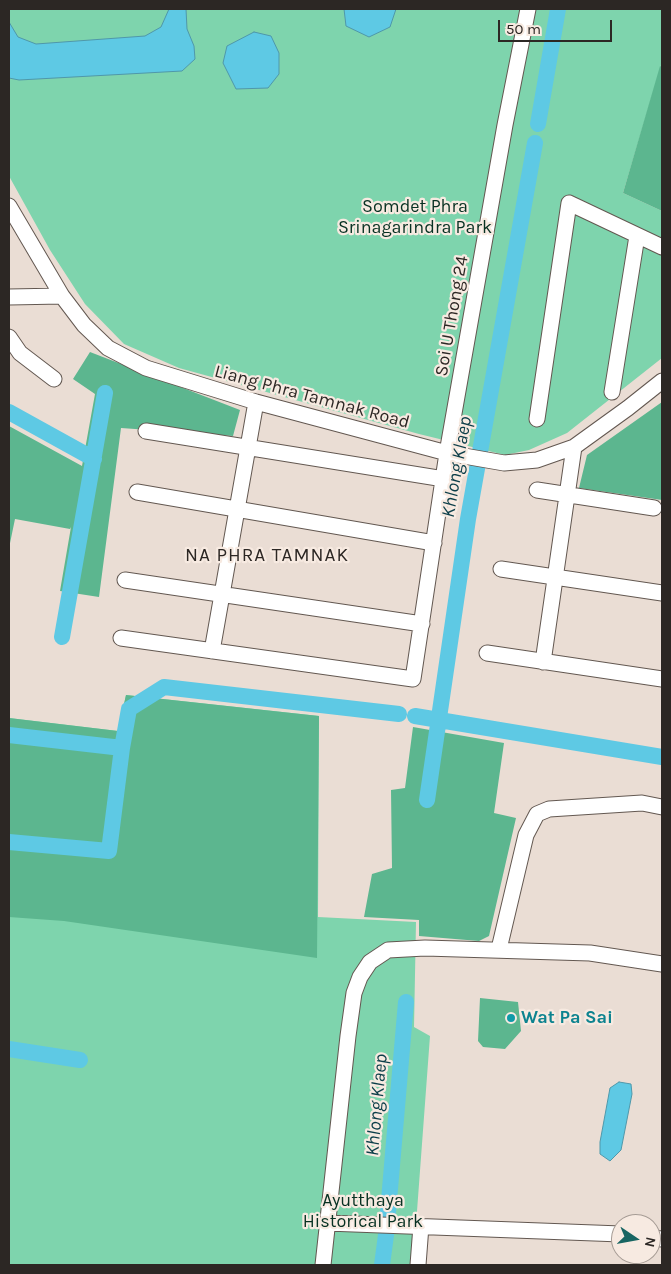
<!DOCTYPE html>
<style>
body{margin:0}
#map{position:relative;width:671px;height:1274px;overflow:hidden;background:#eaddd4;font-family:Karla,sans-serif}
canvas{display:block}
.frame{position:absolute;inset:0;border:10px solid #2c2724;pointer-events:none}
.north{position:absolute;left:611px;top:1214px;width:50px;height:50px;box-sizing:border-box;background:#f7eae1;border:1px solid #a69c95;border-radius:50%;rotate:102deg;font-size:14px;font-weight:700;line-height:20px;text-align:center;color:#2c2724}
.north::after{content:'';display:block;margin:auto;width:18px;height:22px;background:#186562;clip-path:polygon(50% 0,100% 100%,50% 72%,0 100%)}
.scale{position:absolute;left:498px;top:20px;width:114px;height:22px;box-sizing:border-box;border:2px solid #2c2724;border-top:0;padding-left:6px;font-size:15px;line-height:18px;white-space:nowrap;color:#2c2724;-webkit-text-stroke:4px #f7eae1;paint-order:stroke}
</style>
<div id="map">
<canvas width="671" height="1274"></canvas>
<div class="frame"></div>
<div class="north">N</div>
<div class="scale">50 m</div>
</div>
<script>
const context = document.querySelector('canvas').getContext('2d');
context.lineJoin = 'round';
function fillPath(path, color) {
  context.fillStyle = color;
  context.fill(path, 'evenodd');
}
function shape(rows) {
  const path = new Path2D();
  for (const r of rows) {
    path.moveTo(r[0], r[1]);
    for (let i = 2; i < r.length; i += 2) path.lineTo(r[i], r[i + 1]);
  }
  return path;
}
function trace(path, color, width, dash) {
  context.strokeStyle = color;
  context.lineWidth = width;
  context.lineCap = dash ? 'butt' : 'round';
  context.setLineDash(dash || []);
  context.stroke(path);
}
function label(font, color, halo, rows, align = 'center') {
  context.font = font + ' Karla,sans-serif';
  context.lineWidth = 4.5;
  context.setLineDash([]);
  context.textBaseline = 'middle';
  context.strokeStyle = halo;
  context.fillStyle = color;
  for (const [text, x, y, turn = 0] of rows) {
    context.save();
    context.translate(x, y);
    context.rotate((+turn || 0) * Math.PI / 180);
    context.textAlign = isNaN(turn) ? turn : align;
    if (halo) context.strokeText(text, 0, 0);
    context.fillText(text, 0, 0);
    context.restore();
  }
}
fillPath(shape([
 [9,9,662,9,662,62,623,193,662,211,662,358,567,433,529,450,505,455,419,434,179,368,124,344,85,304,50,250,9,176],
 [126,695,319,716,318,917,416,922,414,1027,430,1036,413,1265,9,1265,9,718,118,731]
]), '#7ed4ad');
fillPath(shape([
 [660,66,662,67,662,211,623,193],
 [90,352,240,410,233,436,121,428,99,597,60,591,71,527,70,529,15,519,9,548,9,426,82,466,95,394,73,379],
 [662,402,662,500,579,488,587,455],
 [126,695,319,716,317,958,64,921,9,917,9,718,118,731],
 [413,727,504,743,494,813,516,818,489,936,479,941,419,936,419,920,364,917,372,874,392,868,391,790,405,788],
 [480,998,518,1002,521,1031,505,1049,483,1047,478,1041]
]), '#5cb68f');
const water = shape([
 [169,9,186,9,187,29,194,46,195,59,182,71,19,80,9,78,9,22,18,37,36,44,145,36,161,27,169,9],
 [344,9,396,9,390,27,369,37,346,26,344,9],
 [254,32,271,36,279,53,279,74,268,88,236,89,223,63,227,46,254,32],
 [619,1082,631,1084,632,1094,621,1150,610,1161,600,1154,600,1142,610,1088,619,1082]
]);
fillPath(water, '#5ec9e4');
trace(water, '#4f98aa', 1);
trace(shape([
 [538,124,558,9],
 [9,412,94,459],
 [62,637,105,393],
 [415,716,662,757],
 [9,735,122,748],
 [427,800,468,519,535,143],
 [9,842,109,851,122,748,129,709,164,687,399,714],
 [9,1049,80,1060],
 [388,1212,406,1002],
 [382,1265,386,1235]
]), '#5ec9e4', 16);
const minor = shape([
 [9,206,62,296,84,325,108,348,146,368,256,402,447,453,504,463,537,460,574,447,628,408,662,381],
 [9,297,62,296],
 [9,337,20,353,54,379],
 [612,392,637,236],
 [537,419,569,203,662,247],
 [146,431,444,479],
 [537,490,654,508],
 [137,492,434,543],
 [501,569,662,593],
 [125,580,422,624],
 [121,638,413,679,447,453,505,125,528,9],
 [212,651,256,402],
 [487,653,662,679],
 [543,662,574,447],
 [499,949,526,835,537,814,549,809,642,803,662,807],
 [327,1223,621,1234],
 [651,1238,662,1239],
 [323,1265,348,1036,354,993,360,977,370,962,388,950,425,948,590,953,662,964],
 [418,1265,421,1226]
]);
trace(minor, '#635851', 17);
trace(minor, '#fff', 15);
for (const [x, y, r, color] of [
 [511,1018,5,"#0f9aa8"]
]) {
  const dot = new Path2D();
  dot.arc(x, y, r, 0, 2 * Math.PI);
  context.fillStyle = color;
  context.fill(dot);
  trace(dot, '#f7eae1', 2);
}
label('18px', '#073122', '#f7eae1', [
 ["Somdet Phra",415,207],
 ["Srinagarindra Park",415,228],
 ["Ayutthaya",363,1201],
 ["Historical Park",363,1222]
]);
label('18px', '#2c2724', '#f7eae1', [
 ["Soi U Thong 24",452,316,-80],
 ["Liang Phra Tamnak Road",312,397,15]
]);
label('bold 18px', '#0d838f', '#f7eae1', [
 ["Wat Pa Sai",521,1018]
], 'left');
label('italic 19px', '#0c3e49', '#f7eae1', [
 ["Khlong Klaep",457,467,-80],
 ["Khlong Klaep",377,1105,-85]
]);
context.letterSpacing = '1px';
label('19px', '#2c2724', '#f7eae1', [
 ["NA PHRA TAMNAK",267,556]
]);
context.letterSpacing = '0px';
</script>
